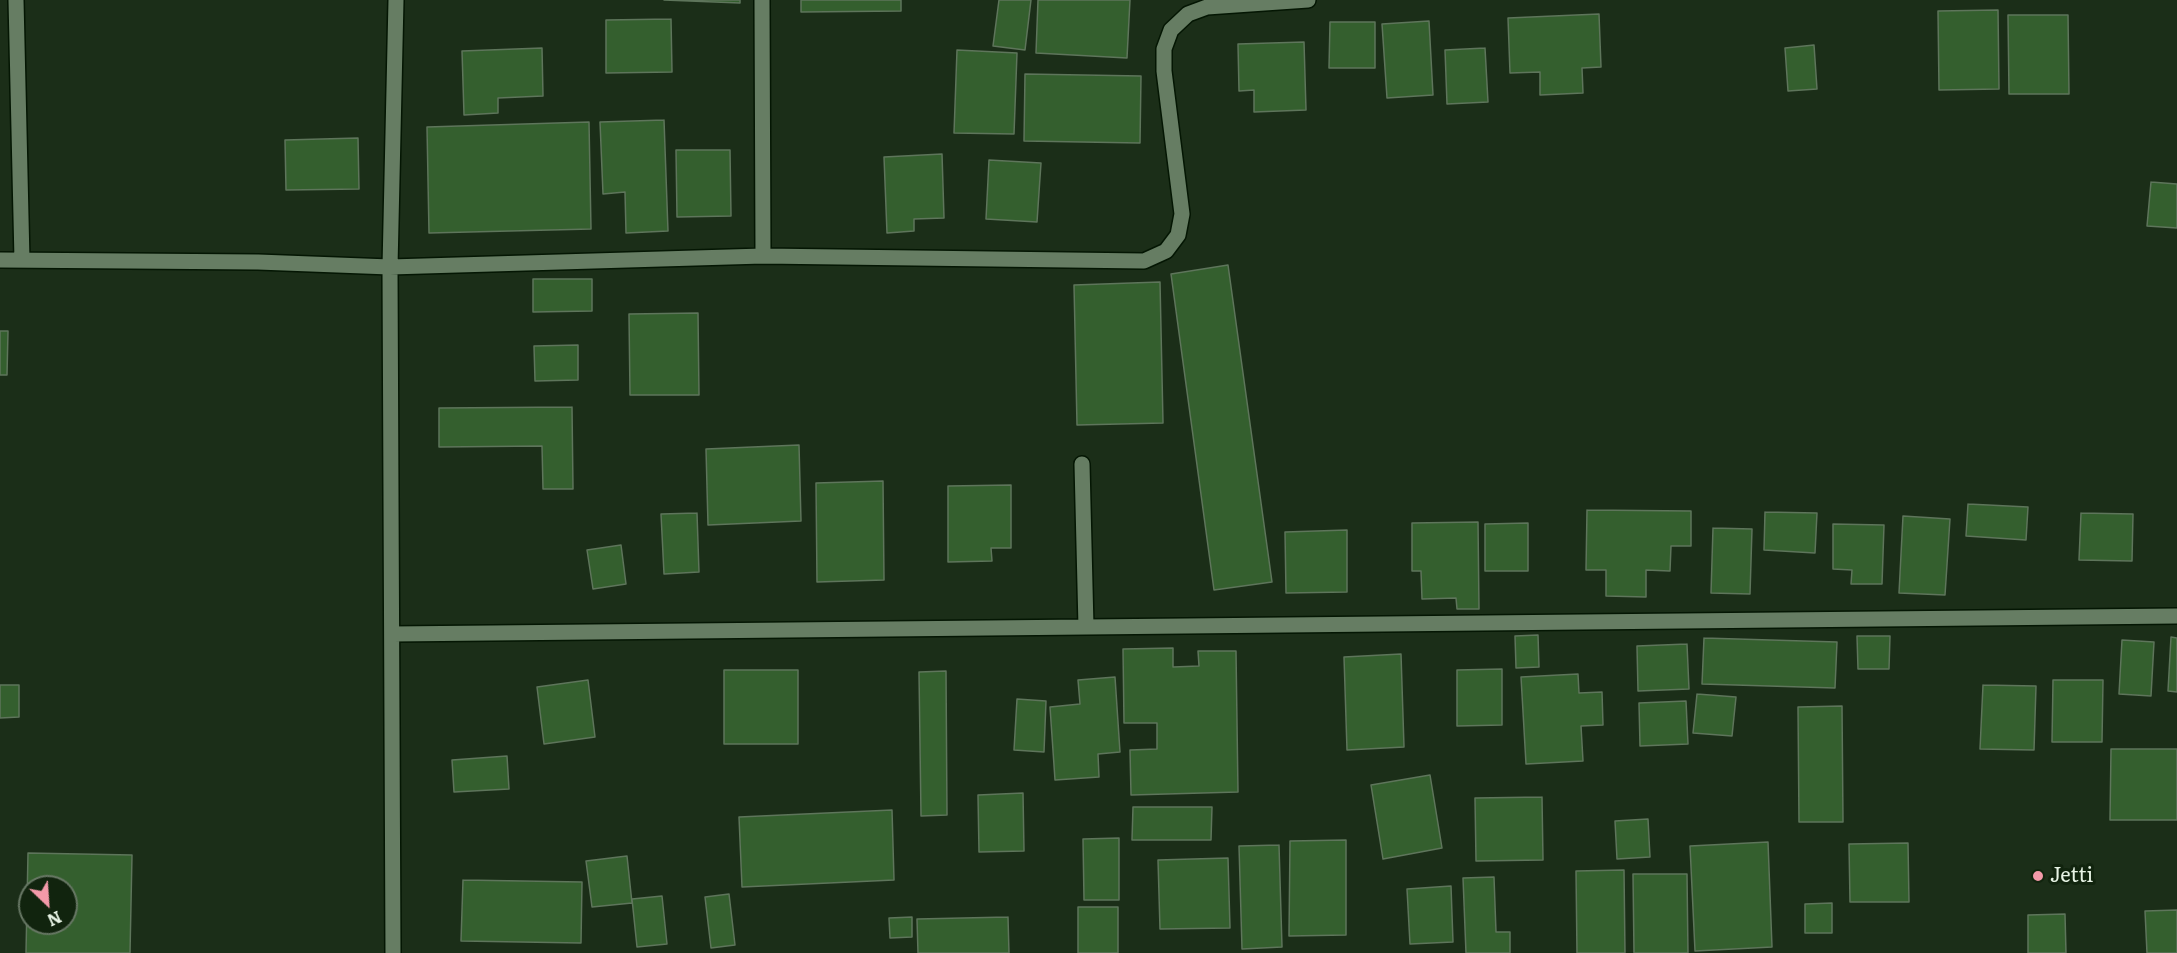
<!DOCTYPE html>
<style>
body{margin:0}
#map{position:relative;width:2177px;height:953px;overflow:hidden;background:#1b2e18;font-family:Literata,serif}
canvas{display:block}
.north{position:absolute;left:18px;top:875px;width:60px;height:60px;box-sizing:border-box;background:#11240e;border:2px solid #677764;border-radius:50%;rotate:155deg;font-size:16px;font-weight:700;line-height:24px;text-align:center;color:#e7f3e5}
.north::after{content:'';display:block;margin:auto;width:21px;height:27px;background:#f39aa9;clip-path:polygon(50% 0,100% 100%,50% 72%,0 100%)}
</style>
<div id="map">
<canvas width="2177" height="953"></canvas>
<div class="north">N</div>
</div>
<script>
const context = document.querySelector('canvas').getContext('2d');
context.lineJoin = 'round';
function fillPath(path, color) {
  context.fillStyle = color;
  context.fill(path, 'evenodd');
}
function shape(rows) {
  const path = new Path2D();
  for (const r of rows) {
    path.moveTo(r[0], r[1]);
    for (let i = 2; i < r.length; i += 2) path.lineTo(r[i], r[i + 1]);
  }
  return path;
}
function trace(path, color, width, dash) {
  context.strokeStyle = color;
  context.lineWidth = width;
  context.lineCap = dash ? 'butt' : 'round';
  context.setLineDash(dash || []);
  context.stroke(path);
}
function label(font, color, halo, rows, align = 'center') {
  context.font = font + ' Literata,serif';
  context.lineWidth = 6;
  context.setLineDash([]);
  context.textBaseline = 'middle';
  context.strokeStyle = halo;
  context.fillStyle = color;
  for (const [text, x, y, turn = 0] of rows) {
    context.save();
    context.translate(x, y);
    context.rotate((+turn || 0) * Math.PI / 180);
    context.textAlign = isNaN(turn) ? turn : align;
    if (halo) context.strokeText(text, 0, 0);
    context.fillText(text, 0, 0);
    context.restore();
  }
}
const building = shape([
 [664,0,740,0,740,3,664,0],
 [801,0,901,0,901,11,801,12,801,0],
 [999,0,1031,0,1025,50,993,46,999,0],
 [1038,0,1130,0,1127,58,1036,53,1038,0],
 [1998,10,1999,89,1939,90,1938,11,1998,10],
 [1599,14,1601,67,1582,68,1583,93,1540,95,1540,72,1510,73,1508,18,1599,14],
 [2008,15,2068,15,2069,94,2009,94,2008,15],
 [671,19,672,72,606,73,606,20,671,19],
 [1429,21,1433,95,1387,98,1382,24,1429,21],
 [1330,22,1375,22,1375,68,1329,68,1330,22],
 [1304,42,1306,110,1254,112,1254,90,1239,91,1238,44,1304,42],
 [1814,45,1817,89,1788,91,1785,48,1814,45],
 [542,48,543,96,498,98,498,113,464,115,462,51,542,48],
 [1485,48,1488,102,1447,104,1445,50,1485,48],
 [957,50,1017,53,1014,134,954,133,957,50],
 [1025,74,1141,76,1140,143,1024,141,1025,74],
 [664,120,668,231,626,233,625,192,603,194,600,122,664,120],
 [589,122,591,229,429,233,427,127,589,122],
 [358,138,359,189,286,190,285,140,358,138],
 [676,150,730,150,731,216,677,217,676,150],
 [942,154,944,218,914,219,914,231,887,233,884,157,942,154],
 [989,160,1041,163,1037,222,986,219,989,160],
 [2151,182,2177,184,2177,228,2147,226,2151,182],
 [1228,265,1272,582,1214,590,1171,274,1228,265],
 [533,279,592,279,592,311,533,312,533,279],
 [1160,282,1163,423,1077,425,1074,285,1160,282],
 [698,313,699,395,630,395,629,314,698,313],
 [0,331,8,331,7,375,0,375,0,331],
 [578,345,578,380,535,381,534,346,578,345],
 [572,407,573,489,543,489,542,446,439,447,439,408,572,407],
 [799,445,801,521,708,525,706,449,799,445],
 [883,481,884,580,817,582,816,483,883,481],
 [1011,485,1011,548,991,548,992,561,948,562,948,486,1011,485],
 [1968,504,2028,507,2026,540,1966,536,1968,504],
 [1587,510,1691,511,1691,546,1671,546,1670,571,1646,570,1646,597,1606,596,1606,570,1586,570,1587,510],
 [1765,512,1817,513,1815,553,1764,550,1765,512],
 [697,513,699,572,664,574,661,514,697,513],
 [2081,513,2133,514,2132,561,2079,560,2081,513],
 [1903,516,1950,519,1945,595,1899,593,1903,516],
 [1478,522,1479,609,1457,609,1456,598,1422,599,1421,571,1412,571,1412,523,1478,522],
 [1528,523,1528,571,1485,571,1485,524,1528,523],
 [1833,524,1884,525,1882,584,1851,584,1852,570,1833,569,1833,524],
 [1713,528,1752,529,1750,594,1711,593,1713,528],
 [1347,530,1347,592,1286,593,1285,532,1347,530],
 [621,545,626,584,593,589,587,550,621,545],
 [1538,635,1539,667,1516,668,1515,636,1538,635],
 [1857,636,1890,636,1889,669,1858,669,1857,636],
 [2171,637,2177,638,2177,692,2168,691,2171,637],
 [1704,638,1837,642,1835,688,1702,684,1704,638],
 [2122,640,2154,642,2151,696,2119,694,2122,640],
 [1687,644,1689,689,1638,691,1637,646,1687,644],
 [1173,648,1173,667,1199,666,1198,651,1236,651,1238,792,1131,795,1130,750,1157,749,1157,723,1124,723,1123,649,1173,648],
 [1401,654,1404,747,1347,750,1344,657,1401,654],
 [1502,669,1502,725,1457,726,1457,670,1502,669],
 [724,670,798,670,798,744,724,744,724,670],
 [946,671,947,815,921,816,919,672,946,671],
 [1578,674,1579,693,1602,692,1603,725,1581,726,1583,761,1526,764,1521,677,1578,674],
 [1115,677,1120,752,1098,754,1099,777,1055,780,1050,707,1080,704,1078,680,1115,677],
 [588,680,595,737,544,744,537,687,588,680],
 [2053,680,2103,680,2102,742,2052,742,2053,680],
 [0,685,19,685,19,717,0,718,0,685],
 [1983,685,2036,686,2034,750,1980,749,1983,685],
 [1697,694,1736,697,1732,736,1693,733,1697,694],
 [1017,699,1046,701,1044,752,1014,750,1017,699],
 [1686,701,1688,744,1640,746,1639,703,1686,701],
 [1842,706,1843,822,1799,822,1798,707,1842,706],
 [2111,749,2177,749,2177,820,2110,820,2111,749],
 [507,756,509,789,454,792,452,760,507,756],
 [1430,775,1442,848,1383,859,1371,785,1430,775],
 [1023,793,1024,851,979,852,978,795,1023,793],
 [1542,797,1543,860,1476,861,1475,798,1542,797],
 [1133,807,1212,807,1211,840,1132,840,1133,807],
 [892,810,894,880,742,887,739,817,892,810],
 [1648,819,1650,857,1617,859,1615,821,1648,819],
 [1119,838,1119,900,1084,900,1083,839,1119,838],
 [1346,840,1346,935,1289,936,1290,841,1346,840],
 [1768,842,1772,947,1695,951,1690,846,1768,842],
 [1908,843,1909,902,1850,902,1849,844,1908,843],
 [1279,845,1282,947,1242,949,1239,846,1279,845],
 [28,853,132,855,130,953,26,953,28,853],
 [30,887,66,887,66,923,30,923,30,887],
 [627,856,632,903,592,907,586,861,627,856],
 [1228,858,1230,928,1160,929,1158,860,1228,858],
 [1624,870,1625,953,1577,953,1576,871,1624,870],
 [1633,874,1687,874,1688,953,1634,953,1633,874],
 [1494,877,1496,932,1510,932,1510,953,1466,953,1463,878,1494,877],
 [463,880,582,882,581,943,461,941,463,880],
 [1451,886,1453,942,1410,944,1407,889,1451,886],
 [729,894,735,945,711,948,705,897,729,894],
 [662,896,667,944,637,947,632,899,662,896],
 [1832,903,1832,933,1805,933,1805,904,1832,903],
 [1078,907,1118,907,1118,953,1078,953,1078,907],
 [2177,910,2177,953,2147,953,2145,911,2177,910],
 [2065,914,2066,953,2028,953,2028,915,2065,914],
 [912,917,912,937,890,938,889,918,912,917],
 [1008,917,1009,953,918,953,917,919,1008,917]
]);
fillPath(building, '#345f2e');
trace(building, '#5e755b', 1.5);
const minor = shape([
 [16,0,22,260],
 [762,0,763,256],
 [0,260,258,262,390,267,763,256,1144,261,1166,251,1178,235,1182,214,1164,71,1164,49,1171,30,1188,14,1207,7,1308,0],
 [1082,464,1086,627],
 [392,634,2177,616],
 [393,953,390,267,396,0]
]);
trace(minor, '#041603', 18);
trace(minor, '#667d63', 15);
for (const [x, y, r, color] of [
 [2038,876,6,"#f39aa9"]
]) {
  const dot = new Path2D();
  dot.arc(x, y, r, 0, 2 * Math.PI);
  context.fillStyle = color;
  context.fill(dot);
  trace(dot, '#11240e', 2);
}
label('20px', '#e7f3e5', '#11240e', [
 ["Jetti",2050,876]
], 'left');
</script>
